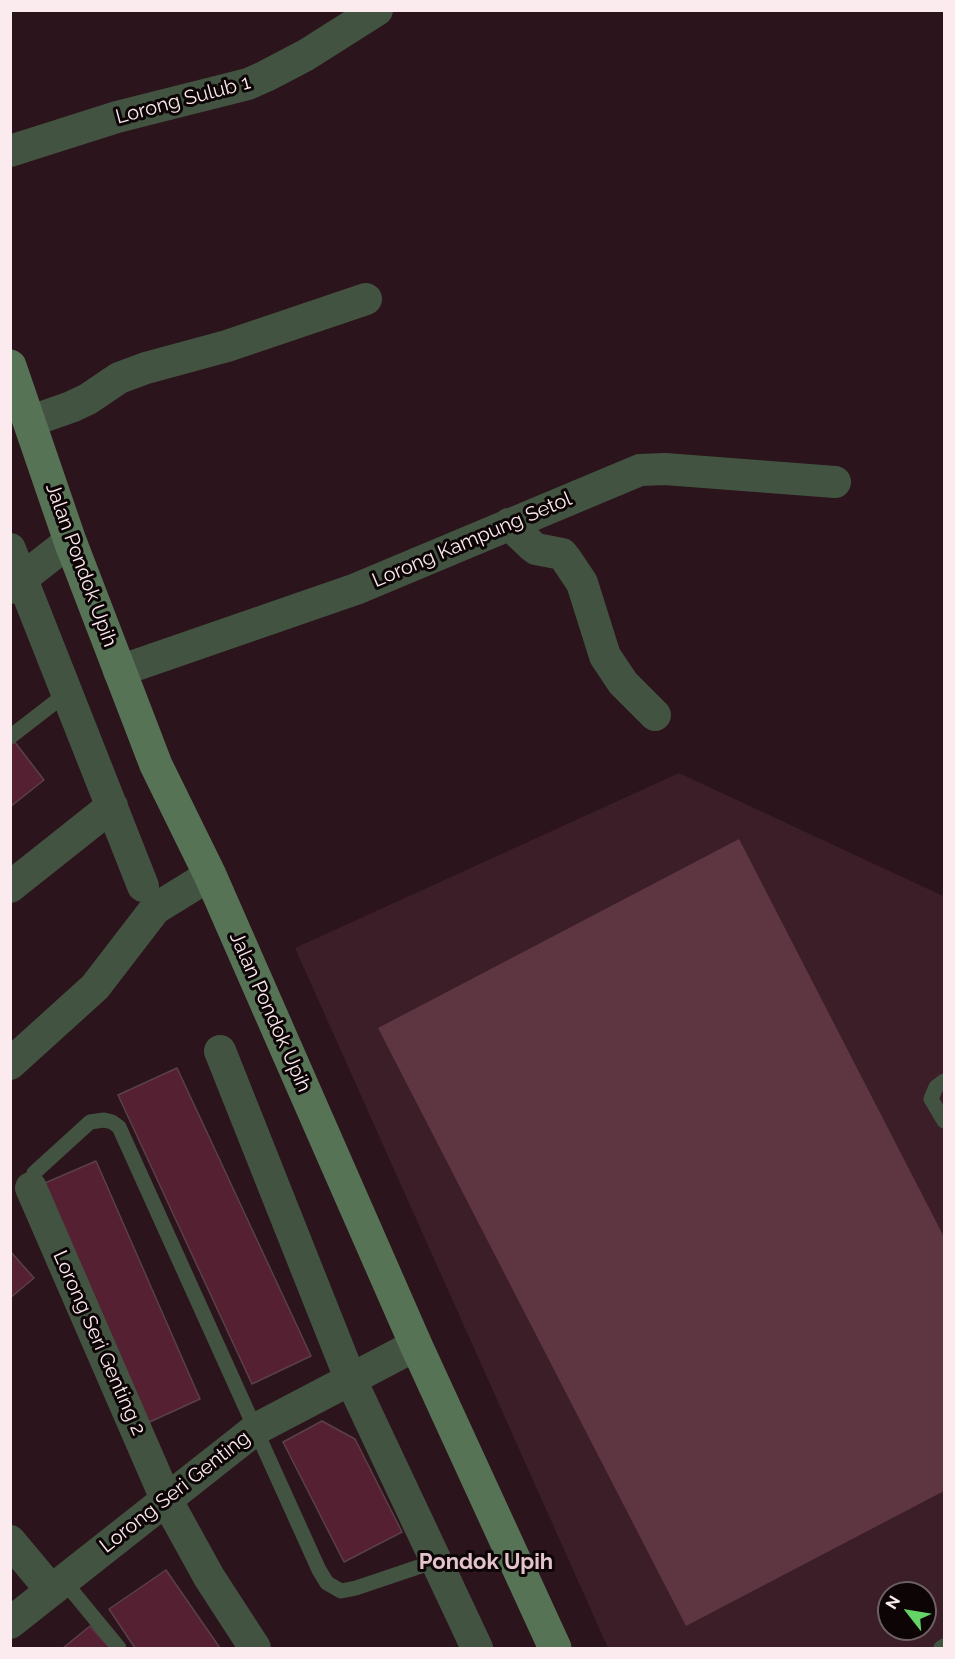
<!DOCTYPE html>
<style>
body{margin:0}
#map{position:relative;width:955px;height:1659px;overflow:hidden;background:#2b141b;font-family:Raleway,sans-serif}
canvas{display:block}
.frame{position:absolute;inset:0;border:12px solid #fbeaee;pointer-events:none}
.north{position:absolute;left:877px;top:1581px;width:60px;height:60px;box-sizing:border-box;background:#0d0406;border:2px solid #6c6063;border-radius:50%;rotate:301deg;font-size:16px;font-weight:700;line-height:24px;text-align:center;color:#fbeaee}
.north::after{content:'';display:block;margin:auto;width:21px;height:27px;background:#65d467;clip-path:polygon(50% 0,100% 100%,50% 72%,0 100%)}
</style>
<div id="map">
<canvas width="955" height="1659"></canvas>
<div class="frame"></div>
<div class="north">N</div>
</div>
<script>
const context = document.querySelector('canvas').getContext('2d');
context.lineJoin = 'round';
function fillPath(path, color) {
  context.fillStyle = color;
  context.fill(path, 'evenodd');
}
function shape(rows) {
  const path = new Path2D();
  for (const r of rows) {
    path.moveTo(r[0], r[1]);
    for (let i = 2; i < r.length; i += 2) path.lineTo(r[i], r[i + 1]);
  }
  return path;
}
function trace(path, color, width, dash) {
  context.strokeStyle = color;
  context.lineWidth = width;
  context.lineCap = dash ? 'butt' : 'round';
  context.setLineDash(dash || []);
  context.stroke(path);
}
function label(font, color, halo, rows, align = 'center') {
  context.font = font + ' Raleway,sans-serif';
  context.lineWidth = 6;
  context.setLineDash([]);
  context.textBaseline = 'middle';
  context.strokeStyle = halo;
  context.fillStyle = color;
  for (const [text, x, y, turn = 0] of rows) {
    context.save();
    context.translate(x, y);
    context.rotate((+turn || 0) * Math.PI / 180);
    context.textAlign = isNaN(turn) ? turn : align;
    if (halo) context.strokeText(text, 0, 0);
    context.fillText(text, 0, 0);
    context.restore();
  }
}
fillPath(shape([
 [679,773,941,895,944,893,944,1648,608,1648,295,948],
 [889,1593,925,1593,925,1629,889,1629]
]), '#3b1e27');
fillPath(shape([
 [739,839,944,1237,944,1491,686,1626,378,1028]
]), '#5d3642');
const building = shape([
 [14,741,44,780,10,807,10,744,14,741],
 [177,1068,311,1356,252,1384,118,1095,177,1068],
 [96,1161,200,1399,143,1425,38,1186,96,1161],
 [10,1251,34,1278,10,1298,10,1251],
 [322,1421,355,1439,402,1532,344,1562,283,1442,322,1421],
 [166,1570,220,1648,135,1648,109,1609,166,1570],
 [90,1626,110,1648,63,1648,90,1626]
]);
fillPath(building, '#562033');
trace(building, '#5a4047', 1.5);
trace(shape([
 [10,737,67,693],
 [944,1081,936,1087,931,1099,944,1121],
 [31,1188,34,1173,90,1122,104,1120,112,1122,119,1127,319,1570,327,1583,341,1591,356,1588,436,1561],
 [63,1580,119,1648],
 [941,1648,944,1646]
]), '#425441', 15);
trace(shape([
 [10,151,117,117,248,84,266,76,306,55,377,10],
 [31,421,71,407,88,399,119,378,146,368,227,346,366,299],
 [509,524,531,545,536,549,562,554,566,559,582,583,605,656,623,683,655,715],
 [10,549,143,886],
 [10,588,70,541],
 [119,671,356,589,640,470,665,469,835,482],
 [10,887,112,806],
 [220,1051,350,1378,477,1648],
 [10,1064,95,987,155,909,210,875],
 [31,1188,166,1499,209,1577,255,1648],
 [10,1541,51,1590],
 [10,1623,256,1429,416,1345]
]), '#425441', 32);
trace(shape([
 [10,366,70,541,156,765,210,875,416,1345,555,1648]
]), '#577356', 33);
label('20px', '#fbeaee', '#0d0406', [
 ["Lorong Sulub 1",183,100,-15],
 ["Lorong Kampung Setol",472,540,-23],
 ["Jalan Pondok Upih",81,565,70],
 ["Jalan Pondok Upih",270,1012,66],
 ["Lorong Seri Genting 2",99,1343,66],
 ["Lorong Seri Genting",175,1492,-38]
]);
label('bold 22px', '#e4c4cc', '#0d0406', [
 ["Pondok Upih",486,1562]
]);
</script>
